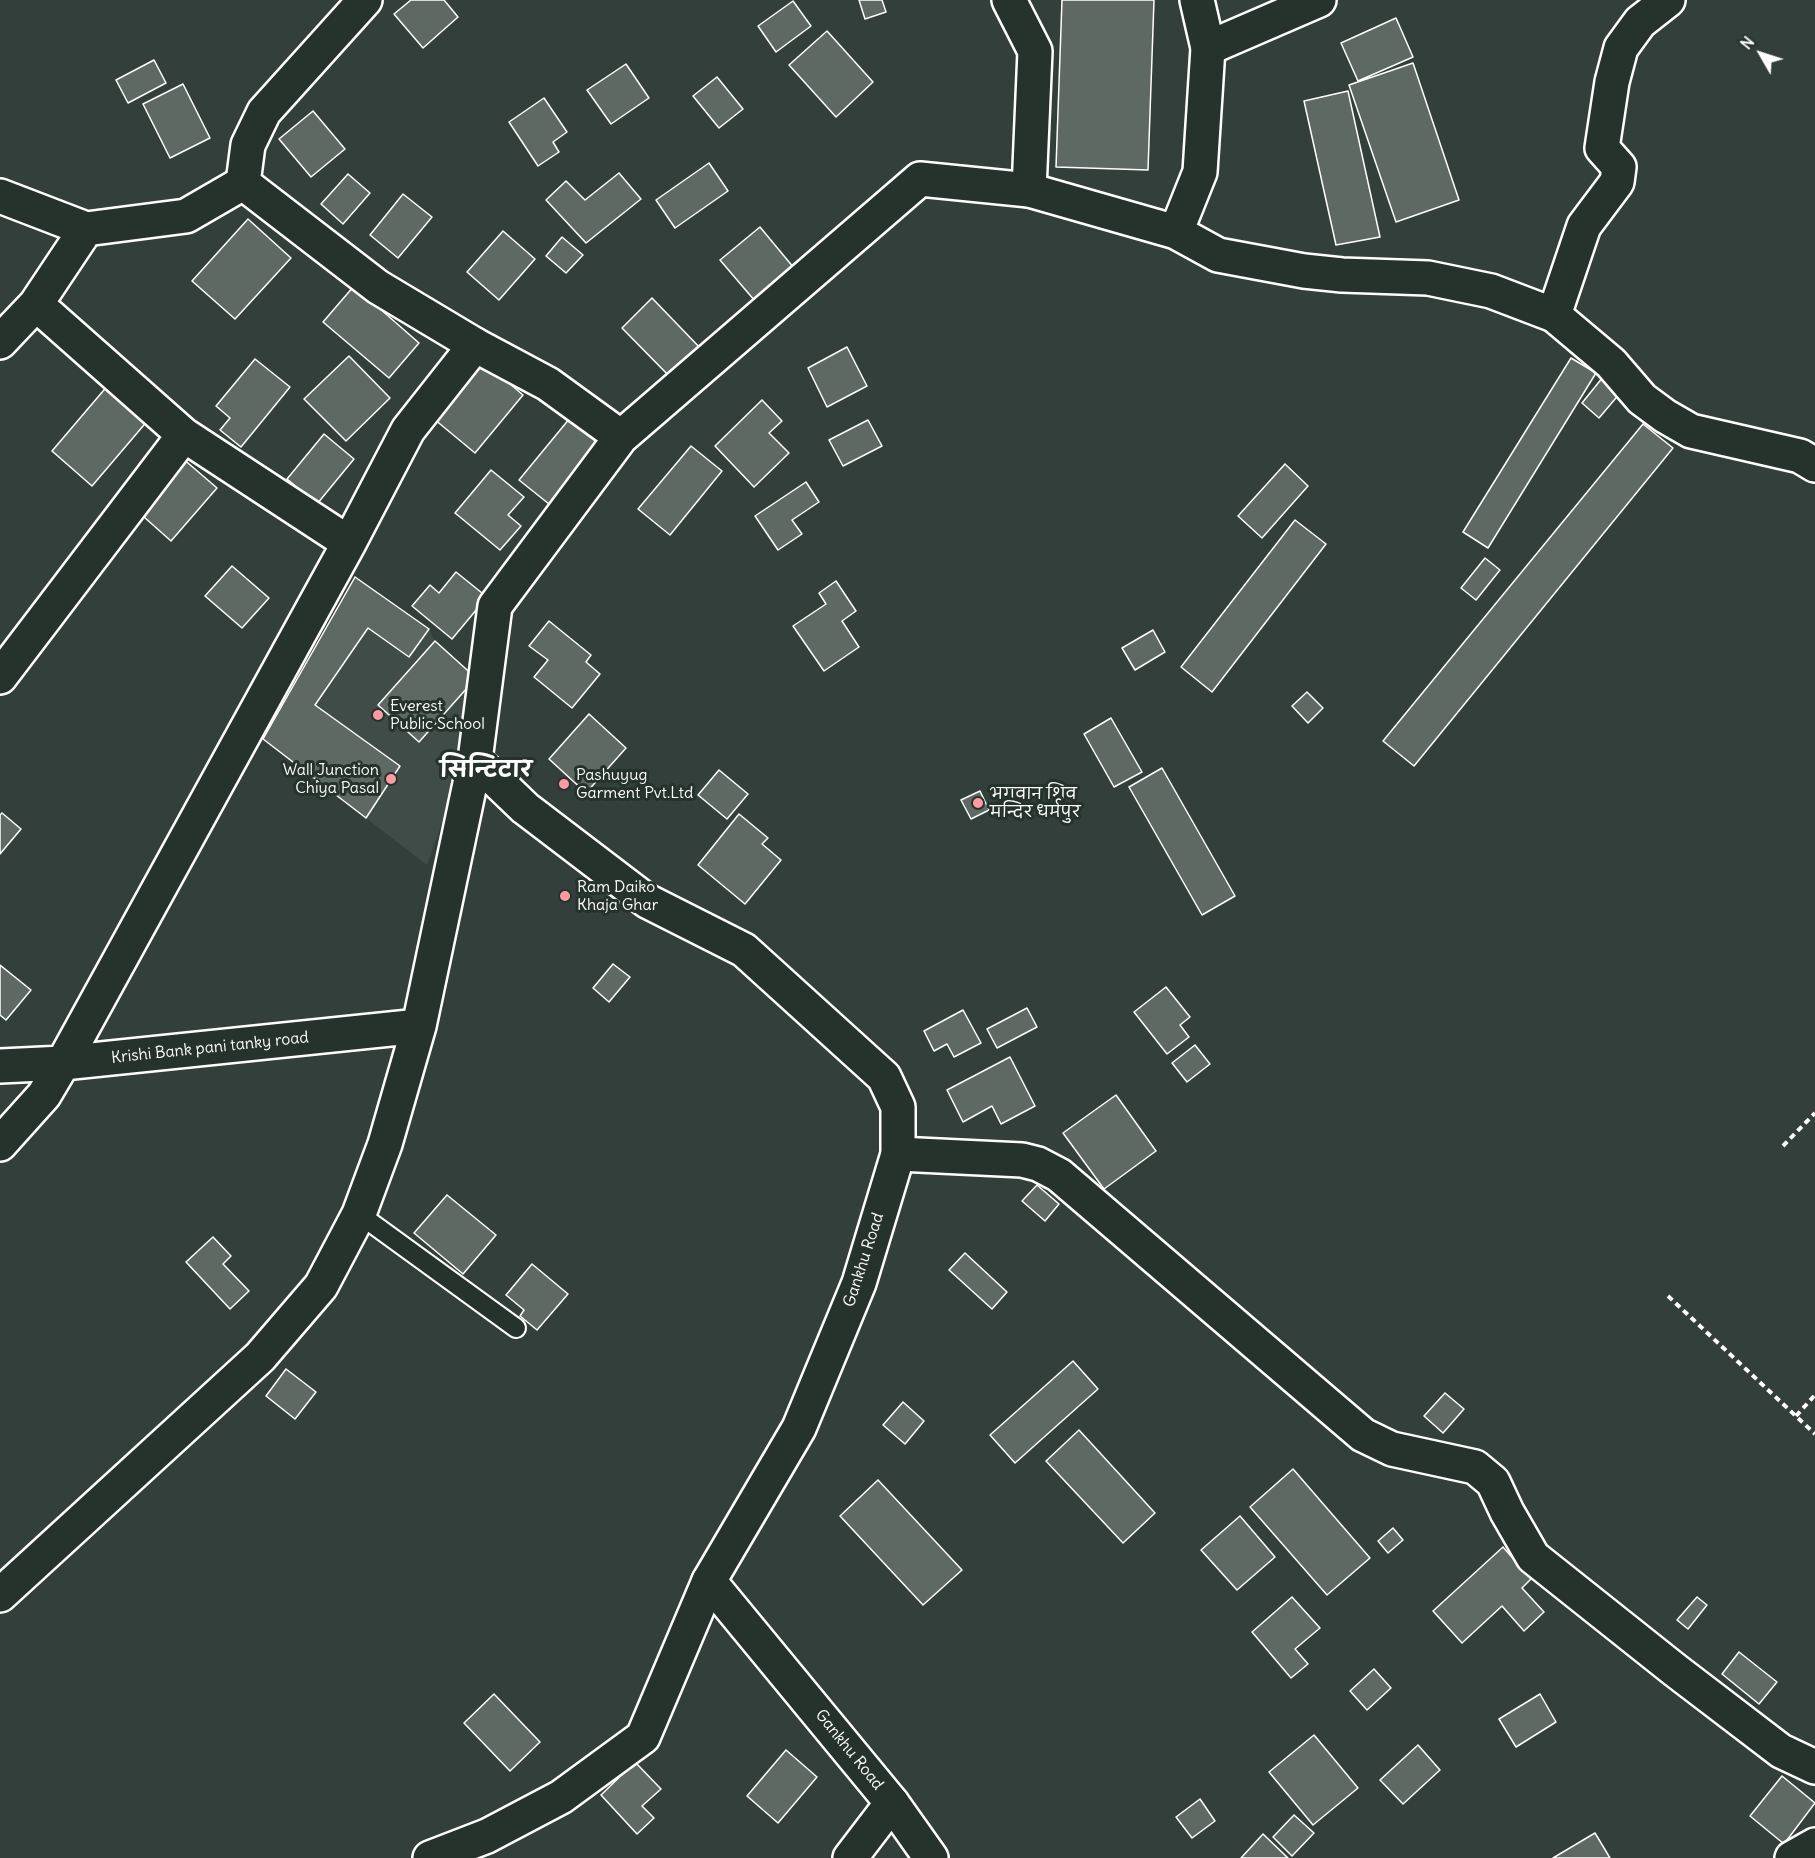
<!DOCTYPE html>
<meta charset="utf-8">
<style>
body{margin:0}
#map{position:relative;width:1815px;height:1858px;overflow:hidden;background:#333f3a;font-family:Delius,sans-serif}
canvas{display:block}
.north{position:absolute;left:1731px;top:24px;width:60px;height:60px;-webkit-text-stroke:4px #26332d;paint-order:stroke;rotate:309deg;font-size:16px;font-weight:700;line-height:24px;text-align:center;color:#fff}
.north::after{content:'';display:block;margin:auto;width:21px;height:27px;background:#fff;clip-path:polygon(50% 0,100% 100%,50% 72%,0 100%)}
</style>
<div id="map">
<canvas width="1815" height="1858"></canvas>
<div class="north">N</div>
</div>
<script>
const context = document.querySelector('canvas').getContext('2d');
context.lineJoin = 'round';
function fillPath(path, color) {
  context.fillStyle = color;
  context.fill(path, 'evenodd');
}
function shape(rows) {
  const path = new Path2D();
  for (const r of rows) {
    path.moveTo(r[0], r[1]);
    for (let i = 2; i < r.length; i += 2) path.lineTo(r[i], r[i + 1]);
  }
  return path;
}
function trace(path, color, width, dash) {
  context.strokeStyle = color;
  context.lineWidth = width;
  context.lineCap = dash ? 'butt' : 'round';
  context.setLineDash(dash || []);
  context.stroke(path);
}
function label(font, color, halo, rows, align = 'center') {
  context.font = font + ' Delius,"Playpen Sans Deva",sans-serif';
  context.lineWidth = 6;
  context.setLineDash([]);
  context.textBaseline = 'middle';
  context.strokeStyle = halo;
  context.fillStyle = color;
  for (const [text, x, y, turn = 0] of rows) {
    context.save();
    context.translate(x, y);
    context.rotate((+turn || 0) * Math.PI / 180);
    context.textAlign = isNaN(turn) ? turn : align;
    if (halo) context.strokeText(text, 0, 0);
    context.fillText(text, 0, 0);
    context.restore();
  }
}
fillPath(shape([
 [355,577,429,629,435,641,489,691,427,865,263,739]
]), '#404c47');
const building = shape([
 [411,0,444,0,458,17,423,48,394,14,411,0],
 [859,0,882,0,886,12,865,19,859,0],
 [1062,0,1154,0,1148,170,1056,167,1062,0],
 [793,1,811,26,776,52,758,26,793,1],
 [1396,18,1413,57,1358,81,1341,43,1396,18],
 [827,31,873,82,836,117,789,65,827,31],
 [154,60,166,83,128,103,116,80,154,60],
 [1413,63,1459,200,1396,222,1349,85,1413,63],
 [626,64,649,98,611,124,587,90,626,64],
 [717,77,743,109,719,128,693,96,717,77],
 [183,84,210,138,170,158,143,104,183,84],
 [1348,91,1380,237,1336,245,1304,101,1348,91],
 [544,98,567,132,553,142,559,152,538,166,509,122,544,98],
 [313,111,345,149,311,177,279,139,313,111],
 [709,163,728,191,675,228,656,200,709,163],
 [619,173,641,199,586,243,546,200,566,181,585,200,619,173],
 [348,174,370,193,343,224,321,204,348,174],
 [403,194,432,217,398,258,370,235,403,194],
 [248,219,291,258,235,319,192,281,248,219],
 [760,227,794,268,755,301,720,260,760,227],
 [503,231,535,259,499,300,467,272,503,231],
 [562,237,583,255,566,273,546,256,562,237],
 [354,286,419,343,389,378,323,322,354,286],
 [652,298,704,352,674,381,622,328,652,298],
 [847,347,867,386,827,407,808,368,847,347],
 [349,356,390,398,346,441,304,399,349,356],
 [1571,358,1596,373,1488,548,1463,532,1571,358],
 [255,359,290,387,241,447,220,430,230,418,216,406,255,359],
 [482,360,523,395,475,453,434,419,482,360],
 [115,377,155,412,92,486,52,451,115,377],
 [1603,377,1621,392,1599,418,1582,403,1603,377],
 [762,400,782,421,769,433,789,453,754,487,715,446,762,400],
 [570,418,605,446,554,508,519,480,570,418],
 [868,420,882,446,843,466,829,440,868,420],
 [1643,424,1673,448,1414,766,1383,741,1643,424],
 [324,434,354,459,317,504,287,479,324,434],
 [691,446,722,471,670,535,638,509,691,446],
 [181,457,217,488,171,541,135,509,181,457],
 [1285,464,1308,486,1262,538,1238,516,1285,464],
 [491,470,524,497,508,515,521,526,500,550,455,513,491,470],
 [806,482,819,502,792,520,802,534,778,550,755,516,806,482],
 [1295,520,1326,544,1212,692,1181,667,1295,520],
 [1485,558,1500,570,1476,600,1461,588,1485,558],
 [232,566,269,598,242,628,205,596,232,566],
 [456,572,487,597,452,639,412,606,430,585,439,593,456,572],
 [355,577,429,629,409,657,368,628,315,705,400,766,366,818,263,739,355,577],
 [836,581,856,611,842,621,859,647,824,671,793,626,826,604,819,593,836,581],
 [549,621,591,655,586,662,600,674,572,708,534,677,548,660,529,646,549,621],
 [1153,630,1165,652,1135,670,1122,648,1153,630],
 [435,641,476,678,419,742,378,705,435,641],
 [1307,692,1323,708,1308,723,1292,706,1307,692],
 [589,714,626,748,586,793,549,759,589,714],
 [1111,718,1142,772,1114,787,1084,734,1111,718],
 [1162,768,1235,896,1202,915,1129,787,1162,768],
 [719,770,748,794,727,819,698,795,719,770],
 [980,791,989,810,971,819,961,800,980,791],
 [2,813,21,829,0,854,0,815,2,813],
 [739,814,768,838,762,844,781,860,745,904,698,865,739,814],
 [613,964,630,977,609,1002,593,988,613,964],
 [0,965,31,990,6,1020,0,1015,0,965],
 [1166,987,1190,1017,1180,1025,1189,1037,1167,1054,1134,1012,1166,987],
 [1027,1008,1037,1027,997,1048,987,1029,1027,1008],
 [963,1010,981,1043,954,1057,947,1044,934,1051,924,1031,963,1010],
 [1195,1045,1210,1064,1187,1082,1172,1063,1195,1045],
 [1010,1057,1035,1106,1001,1124,992,1106,963,1122,947,1090,1010,1057],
 [1116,1095,1156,1151,1104,1189,1063,1133,1116,1095],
 [1037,1185,1059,1204,1045,1221,1022,1201,1037,1185],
 [447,1195,496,1235,463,1274,414,1233,447,1195],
 [213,1237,231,1256,223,1264,249,1291,230,1309,186,1262,213,1237],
 [965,1253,1007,1292,992,1309,949,1270,965,1253],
 [532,1264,568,1294,537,1330,520,1316,524,1310,506,1295,532,1264],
 [1073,1361,1098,1389,1015,1463,990,1435,1073,1361],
 [286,1369,316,1392,295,1419,266,1396,286,1369],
 [1445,1393,1464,1409,1443,1433,1424,1416,1445,1393],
 [903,1402,924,1421,905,1444,883,1425,903,1402],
 [1079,1430,1155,1513,1123,1543,1046,1461,1079,1430],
 [1293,1469,1370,1558,1327,1595,1250,1507,1293,1469],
 [878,1480,962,1570,923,1605,840,1516,878,1480],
 [1240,1516,1275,1557,1237,1590,1201,1550,1240,1516],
 [1393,1528,1403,1540,1388,1553,1378,1541,1393,1528],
 [1503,1547,1531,1579,1522,1588,1544,1612,1524,1631,1502,1606,1462,1643,1433,1611,1503,1547],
 [1292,1597,1320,1628,1295,1649,1308,1664,1291,1678,1252,1632,1292,1597],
 [1697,1597,1707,1605,1688,1629,1677,1620,1697,1597],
 [1739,1652,1777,1682,1759,1704,1722,1674,1739,1652],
 [1374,1669,1391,1688,1367,1710,1350,1691,1374,1669],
 [494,1694,540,1742,510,1771,464,1723,494,1694],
 [1540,1694,1556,1722,1516,1747,1499,1719,1540,1694],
 [1314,1735,1358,1788,1313,1825,1269,1772,1314,1735],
 [1418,1745,1440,1770,1403,1804,1380,1780,1418,1745],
 [786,1750,817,1777,778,1823,747,1796,786,1750],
 [635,1762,661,1789,642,1806,654,1818,637,1834,601,1795,635,1762],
 [1782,1776,1815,1803,1784,1844,1750,1816,1782,1776],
 [1200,1799,1215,1821,1192,1838,1176,1817,1200,1799],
 [1294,1815,1314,1833,1292,1856,1273,1837,1294,1815],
 [1595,1833,1610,1858,1553,1858,1595,1833],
 [1263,1834,1288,1858,1241,1858,1263,1834]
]);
fillPath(building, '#5f6964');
trace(building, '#fff', 1.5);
const lane = shape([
 [359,1214,516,1328]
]);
const street = shape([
 [1009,0,1035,51,1029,190],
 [1208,48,1319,0],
 [0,196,86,229,186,216,243,183],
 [36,304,184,435,349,543],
 [1554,315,1584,226,1617,182,1619,167,1602,148,1612,82,1621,48,1640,22,1668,0],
 [0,342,36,304,86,229],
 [0,677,184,435],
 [0,1066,63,1063,419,1026],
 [0,1144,44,1095,63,1063,349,543,408,430,475,345],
 [898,1154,1022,1160,1038,1164,1059,1175,1363,1435,1392,1449,1475,1467,1493,1482,1507,1512,1533,1557,1675,1670,1781,1751,1815,1767],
 [0,1595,260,1357,321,1286,359,1214,385,1144,419,1026,475,760],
 [430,1858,487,1836,561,1797,643,1737,709,1581],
 [850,1858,892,1803],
 [1792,1858,1815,1845]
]);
const secondary = shape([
 [365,0,264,112,248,145,243,183,378,287,475,345,548,384,621,437],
 [1176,232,1200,172,1208,48,1197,0],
 [931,1858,892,1803,709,1581,799,1428,859,1283,898,1154,898,1107,884,1077,744,950,647,901,525,808,475,760,495,606,621,437,920,179,1029,190,1176,232,1218,255,1304,271,1342,275,1428,278,1491,291,1554,315,1611,363,1642,399,1665,416,1691,431,1800,456,1815,465]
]);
trace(lane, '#fff', 22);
trace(street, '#fff', 38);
trace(secondary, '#fff', 38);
trace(shape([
 [1783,1146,1815,1113],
 [1668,1296,1815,1434],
 [1796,1416,1815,1395]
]), '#fff', 4, [6, 4.5]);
trace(lane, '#26332d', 18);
trace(street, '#26332d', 33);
trace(secondary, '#26332d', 33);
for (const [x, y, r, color] of [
 [378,715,6,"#ff9aa2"],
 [391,779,6,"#ff9aa2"],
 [564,784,6,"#ff9aa2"],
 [978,803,6,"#ff9aa2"],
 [565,896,6,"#ff9aa2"]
]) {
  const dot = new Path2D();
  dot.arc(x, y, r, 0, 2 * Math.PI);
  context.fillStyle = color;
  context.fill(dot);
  trace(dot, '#26332d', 2);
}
label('16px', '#fff', '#26332d', [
 ["Everest",390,706],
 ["Public School",390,724],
 ["Wall Junction",379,770,"right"],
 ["Chiya Pasal",379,788,"right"],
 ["Pashuyug",576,775],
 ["Garment Pvt.Ltd",576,793],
 ["भगवान शिव",990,794],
 ["मन्दिर धर्मपुर",990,812],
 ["Ram Daiko",577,887],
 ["Khaja Ghar",577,905]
], 'left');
label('16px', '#fff', '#26332d', [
 ["Krishi Bank pani tanky road",210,1048,-6],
 ["Gankhu Road",864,1260,-72],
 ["Gankhu Road",849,1750,51]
]);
label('bold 22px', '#fff', '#26332d', [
 ["सिन्टिटार",486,771]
]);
</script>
